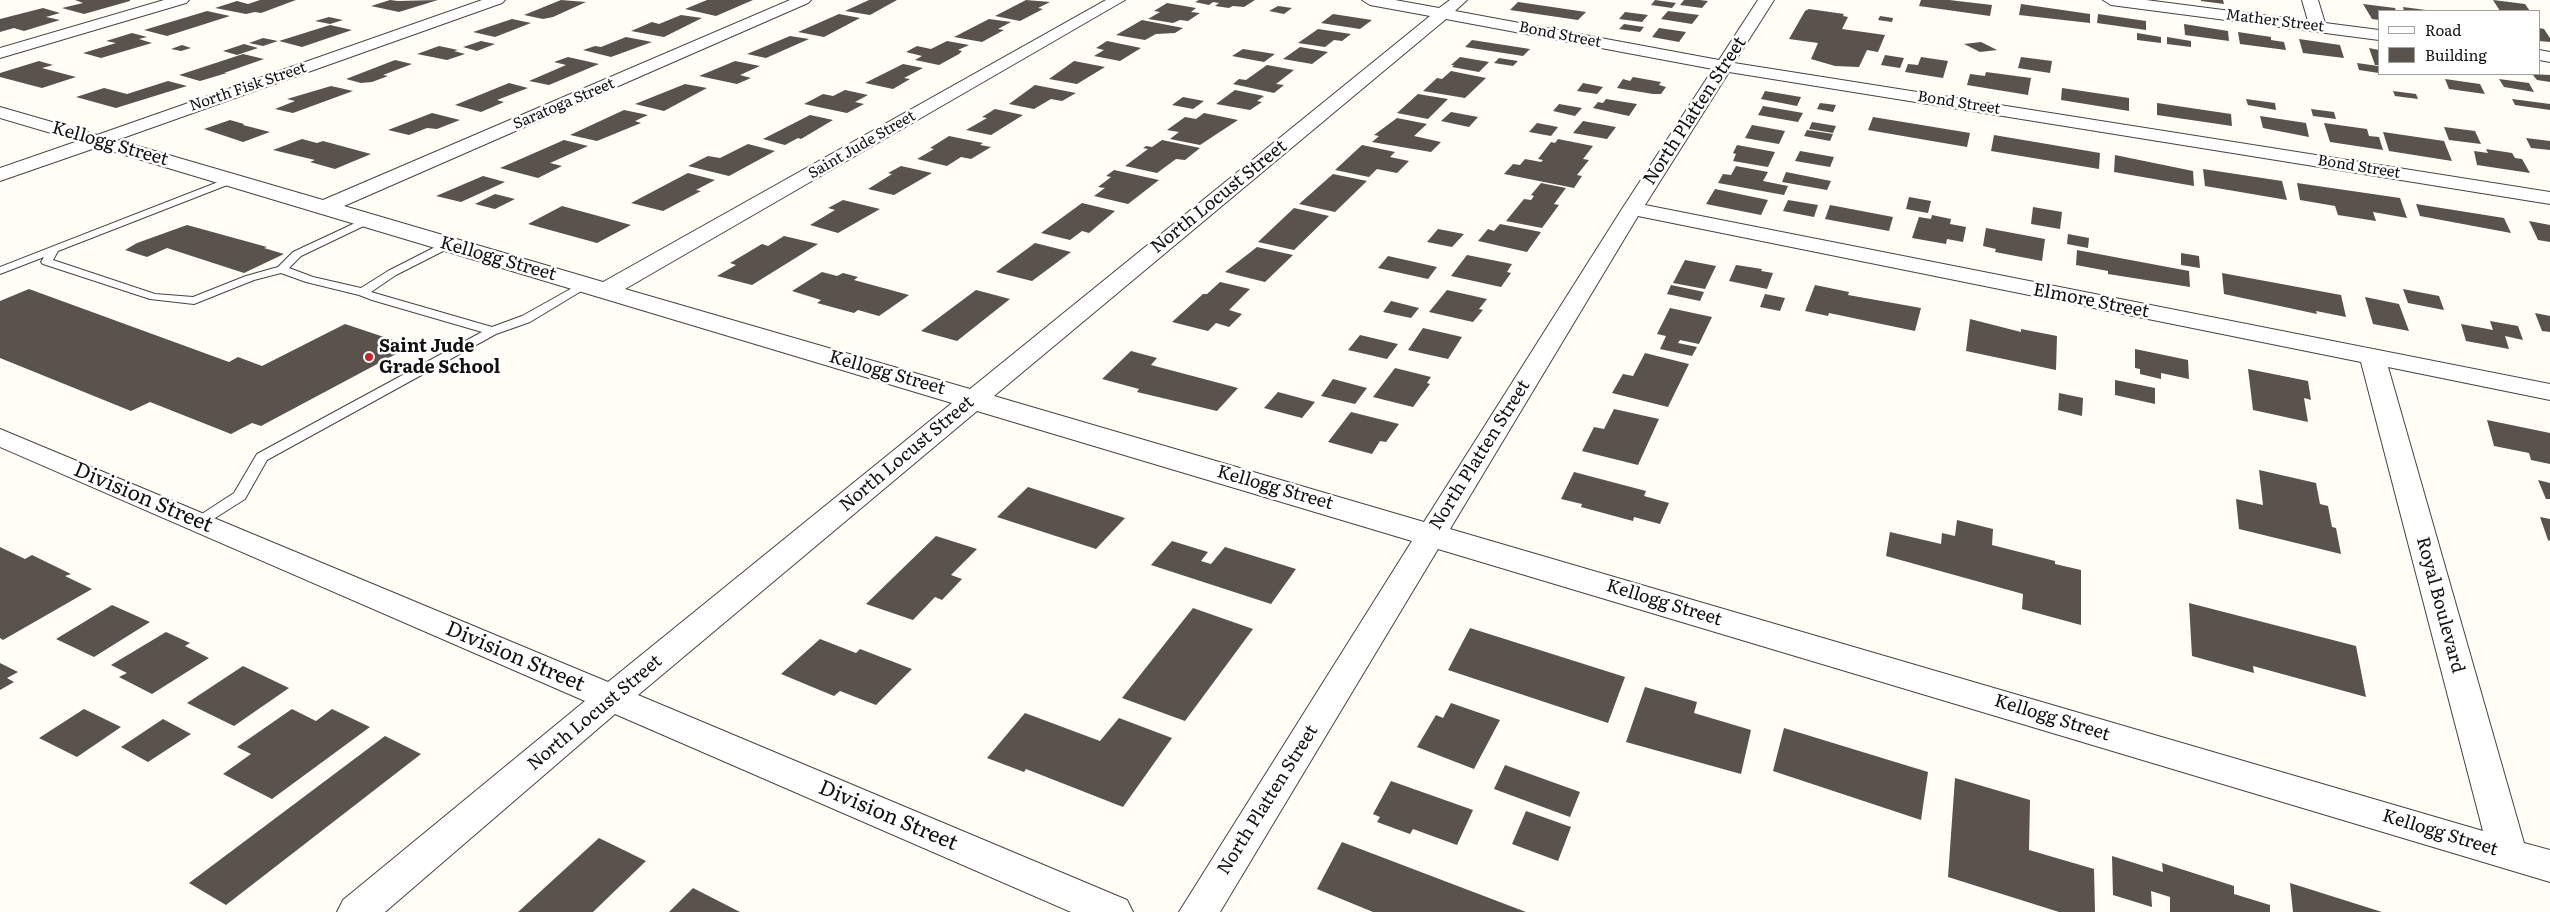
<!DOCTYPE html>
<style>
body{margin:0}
#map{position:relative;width:2550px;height:912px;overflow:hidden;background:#fffdf5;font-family:Literata,serif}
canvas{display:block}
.legend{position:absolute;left:2378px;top:10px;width:162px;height:65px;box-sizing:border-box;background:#fff;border:1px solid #a0a0a0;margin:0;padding:6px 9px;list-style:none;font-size:15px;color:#111}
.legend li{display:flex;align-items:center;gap:10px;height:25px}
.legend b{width:25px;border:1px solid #a0a0a0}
</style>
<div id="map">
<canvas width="2550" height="912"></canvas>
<ul class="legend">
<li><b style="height:6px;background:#fff"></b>Road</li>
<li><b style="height:14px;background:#5a524d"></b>Building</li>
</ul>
</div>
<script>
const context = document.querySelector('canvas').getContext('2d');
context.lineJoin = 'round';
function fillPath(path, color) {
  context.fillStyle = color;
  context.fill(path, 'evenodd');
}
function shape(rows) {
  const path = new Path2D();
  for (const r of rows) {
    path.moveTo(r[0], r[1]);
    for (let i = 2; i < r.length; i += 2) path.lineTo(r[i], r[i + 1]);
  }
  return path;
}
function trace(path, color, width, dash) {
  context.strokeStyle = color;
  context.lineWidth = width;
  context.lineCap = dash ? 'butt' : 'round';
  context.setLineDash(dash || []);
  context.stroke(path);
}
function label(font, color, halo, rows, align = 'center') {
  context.font = font + ' Literata,serif';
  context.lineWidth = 5;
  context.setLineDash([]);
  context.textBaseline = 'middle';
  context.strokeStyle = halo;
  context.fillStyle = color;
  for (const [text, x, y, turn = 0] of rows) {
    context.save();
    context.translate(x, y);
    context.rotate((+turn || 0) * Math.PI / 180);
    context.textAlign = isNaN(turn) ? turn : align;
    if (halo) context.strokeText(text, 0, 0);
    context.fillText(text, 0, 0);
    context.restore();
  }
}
fillPath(shape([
 [75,0,130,0,130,1,84,14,62,8,83,3],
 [260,0,296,0,261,13,255,12,246,14,215,8,237,1,248,4],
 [390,0,398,1,438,0,399,12,371,6],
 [561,0,586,2,553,17,543,19,524,15],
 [707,0,753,0,716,16,685,9],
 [869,0,897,0,870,15,845,11],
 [1026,0,1050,2,1038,8,1043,9,1020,21,995,16],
 [1199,0,1255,0,1244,7,1233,6,1229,8,1215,6,1219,3,1213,2,1209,5,1195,2],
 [1655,0,1676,3,1672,8,1651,5],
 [1684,0,1700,0,1708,1,1702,8,1680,5],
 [1921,0,1949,0,1992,5,1990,16,1919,6],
 [2201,0,2223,0,2224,4,2201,1],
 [2493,0,2525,4,2530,11,2500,11],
 [1518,2,1586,12,1578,20,1510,10],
 [1167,3,1196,8,1191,12,1200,13,1188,21,1180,20,1173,23,1148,19,1160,12,1154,11],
 [2021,4,2090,14,2090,23,2019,15],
 [2363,4,2395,8,2396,11,2379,11,2379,20,2372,19],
 [1278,6,1292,8,1284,14,1269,11],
 [2403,7,2426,10,2425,11,2404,11],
 [43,8,60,13,46,17,60,20,24,31,14,28,0,32,0,19],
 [1809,9,1844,14,1843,16,1848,17,1842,29,1885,35,1878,52,1867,50,1859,67,1835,66,1811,59,1818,43,1789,39,1805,11],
 [207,11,230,16,167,36,144,30],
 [1668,11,1699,15,1692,24,1661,19],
 [1625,12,1648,15,1642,22,1619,19],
 [839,14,860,18,824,37,798,32],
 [1333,14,1372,20,1360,29,1321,23],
 [2098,14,2146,21,2146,30,2097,23],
 [681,15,702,18,664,37,631,31,652,22,659,24],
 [1880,16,1893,18,1892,22,1878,20],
 [329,17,343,20,330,24,315,21],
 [512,19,531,23,495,37,473,32],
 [989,19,1011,22,998,29,1004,30,982,42,954,37],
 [1142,20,1183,28,1175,33,1156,34,1145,40,1116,35],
 [1624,24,1644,27,1640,32,1619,29],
 [2184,24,2228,31,2229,41,2185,35],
 [330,25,352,30,302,47,279,41],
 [1659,28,1686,32,1679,42,1652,37],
 [2539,28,2544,29,2550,38,2550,42,2539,41],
 [1318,29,1351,34,1342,41,1334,40,1325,47,1298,43],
 [2238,32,2271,37,2271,40,2284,42,2286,50,2240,44],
 [132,33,147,37,139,39,152,43,101,58,83,53,116,43,106,41],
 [2137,33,2161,37,2161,43,2137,40],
 [790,36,809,39,766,58,747,54],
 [626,37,652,42,611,57,583,50,595,46,601,47],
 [2167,37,2191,41,2191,47,2167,44],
 [263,38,278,41,263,46,249,43],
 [2299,39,2340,45,2344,58,2303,53],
 [1472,40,1530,49,1523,56,1465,47],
 [481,41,495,44,477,51,463,47],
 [947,41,969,45,958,50,962,51,959,54,939,65,915,60,922,56,906,52,917,46,931,49],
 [1107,41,1141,48,1120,61,1094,56,1104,50,1096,48],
 [1981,42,1997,50,1980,52,1964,44],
 [244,44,258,48,237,55,223,51],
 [182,45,191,48,181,51,171,49],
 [439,46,458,50,454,51,465,54,447,60,417,54],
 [1300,47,1328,52,1312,64,1283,59],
 [2369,48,2379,50,2379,65,2375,65],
 [1243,49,1275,54,1264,62,1232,56],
 [243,54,264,59,224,73,227,73,200,81,179,75],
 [1885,55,1904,58,1900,68,1881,65],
 [568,57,599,64,549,85,529,81,566,65,554,62],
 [1460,57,1489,62,1479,72,1452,67,1454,65,1451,65],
 [1921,57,1948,61,1943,78,1905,72,1908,64,1918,65],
 [2021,57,2052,61,2050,73,2018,68],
 [1499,58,1518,61,1513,66,1494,63],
 [395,60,412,64,383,75,388,76,372,82,361,83,346,79],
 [39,61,53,65,42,68,76,77,42,88,0,77,0,73],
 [735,61,760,66,740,75,751,78,737,84,699,76],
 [1074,61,1105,67,1077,84,1049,79],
 [2357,63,2378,66,2379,73,2359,70],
 [903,64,923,68,904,78,910,79,893,89,865,83],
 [1267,65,1294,70,1276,84,1284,85,1274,93,1233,84,1239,79,1246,80],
 [1451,71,1486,78,1465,98,1423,91,1437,78,1442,79],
 [1986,72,2031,78,2028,95,1967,85,1970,74,1985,76],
 [2532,74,2550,75,2550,82,2537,80],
 [1633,77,1661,82,1659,85,1666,87,1661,94,1653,94,1617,88,1623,79,1630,81],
 [2445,79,2480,84,2485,94,2449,89],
 [2499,79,2529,83,2534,92,2504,87],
 [168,81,187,86,116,108,76,97,104,88,127,94],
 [509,83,528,88,497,100,504,102,481,112,455,105],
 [1583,83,1603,87,1597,94,1577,91],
 [685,84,707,88,664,111,635,104],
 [1035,85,1076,93,1062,101,1051,99,1034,109,1009,104],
 [331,86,353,91,293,113,275,109,295,101,287,99],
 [2062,88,2129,98,2129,111,2061,100],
 [845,90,868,95,855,102,864,104,847,113,804,104,823,94,833,96],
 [1235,90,1264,96,1257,101,1262,102,1250,110,1216,104],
 [1765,91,1801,97,1797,106,1761,99],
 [2393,91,2416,94,2418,99,2395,96],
 [1418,94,1448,99,1428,119,1397,113],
 [1183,97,1204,101,1193,109,1172,105],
 [1606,99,1637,104,1629,116,1593,108,1598,102,1603,103],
 [2246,99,2275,103,2276,110,2248,105],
 [2512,99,2550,104,2550,110,2515,105],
 [1820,103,1836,105,1833,112,1817,109],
 [2157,103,2231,114,2232,126,2157,115],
 [1559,104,1582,108,1575,116,1553,111],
 [1763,106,1803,113,1798,122,1758,115],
 [995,109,1023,115,991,135,966,130,987,118,982,117],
 [2311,109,2334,112,2336,119,2313,116],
 [624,110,648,115,635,121,641,123,597,141,570,135],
 [1451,112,1478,117,1469,127,1441,121],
 [432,113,460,120,437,129,427,128,409,135,388,130],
 [1204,113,1238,120,1200,145,1170,139,1179,132,1167,130,1185,117,1196,119],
 [810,115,833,120,801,139,798,138,785,145,763,139],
 [2260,116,2306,123,2309,137,2263,128],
 [1873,117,1970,133,1967,147,1868,130],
 [1397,118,1427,124,1414,136,1441,142,1431,152,1372,142,1379,136,1374,135],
 [230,120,244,124,243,125,270,132,243,142,204,129],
 [1583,121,1616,127,1607,139,1573,133],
 [1812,122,1836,126,1833,133,1809,129],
 [1537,123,1558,127,1551,136,1529,132],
 [2324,123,2367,129,2369,136,2379,137,2383,150,2330,142],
 [1752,125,1785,131,1779,144,1745,138],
 [2444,127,2475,131,2481,144,2449,140],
 [1807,130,1833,134,1830,141,1804,136],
 [2383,132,2444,141,2452,161,2389,151],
 [1994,135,2100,153,2099,169,1991,151],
 [949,136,983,143,980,145,991,147,971,159,961,157,947,166,917,159,934,149,930,148],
 [2526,138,2550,141,2550,150,2531,148],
 [302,139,317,143,323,141,371,154,335,169,310,162,315,160,273,150],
 [1558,139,1593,146,1583,159,1589,160,1577,175,1582,176,1574,188,1504,174,1513,164,1520,165,1525,159,1541,162,1543,160,1538,159,1551,142,1555,143],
 [564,140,588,146,550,163,562,166,538,178,500,168],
 [1162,140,1200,148,1185,160,1176,159,1157,173,1125,166,1148,149,1143,148,1146,146,1152,147],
 [748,144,775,151,729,176,688,166,708,156,720,158],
 [1362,145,1395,152,1390,157,1409,161,1397,173,1377,169,1369,177,1335,170],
 [1737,145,1775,152,1768,167,1733,161,1736,154,1733,153],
 [2486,149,2512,153,2515,158,2522,159,2530,173,2477,165,2474,151,2488,153],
 [1800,151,1834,157,1830,167,1795,161],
 [2115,155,2193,171,2194,186,2114,172],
 [901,166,932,173,894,195,868,189,892,174,888,173],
 [1736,166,1768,172,1763,181,1788,186,1784,195,1718,183,1723,174,1731,175],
 [2203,169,2282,181,2287,200,2205,186],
 [1114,170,1159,180,1128,204,1094,196,1105,188,1098,187,1111,177,1106,176],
 [1786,172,1831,181,1827,190,1782,182],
 [688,173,715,180,696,190,701,191,663,211,631,203],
 [1333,174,1367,181,1335,212,1299,204],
 [483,176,505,182,461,202,436,196],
 [1541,183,1566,188,1554,204,1559,205,1542,228,1506,221,1524,199,1531,200,1534,196,1531,195],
 [2297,183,2400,198,2407,218,2373,212,2376,221,2338,215,2335,206,2300,200],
 [1715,189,1768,200,1761,215,1706,204],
 [495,194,515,199,495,209,475,204],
 [1909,197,1931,201,1928,213,1906,209],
 [843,200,880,209,838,233,810,225,835,210,828,208],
 [1788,200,1818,205,1814,217,1783,211],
 [1082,203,1115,211,1089,233,1082,231,1070,240,1041,233],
 [2416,204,2504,218,2511,233,2420,216],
 [1830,205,1893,217,1889,231,1825,219],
 [562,206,631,225,597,243,528,224],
 [2033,207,2062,212,2060,229,2031,224],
 [1294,208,1329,216,1294,250,1258,242],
 [1932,215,1951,219,1950,224,1966,227,1963,242,1947,239,1946,244,1912,238,1919,217,1931,219],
 [2529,221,2550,225,2550,242,2538,240],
 [1500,224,1541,232,1527,252,1478,241,1488,229,1494,231],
 [187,225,267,247,264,248,284,254,244,273,167,248,147,257,125,250,137,243],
 [1986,228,2045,239,2042,261,1995,252,1996,249,1983,246],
 [1438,229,1464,234,1452,247,1427,242],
 [2068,234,2089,238,2088,248,2067,244],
 [784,236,818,244,752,285,717,276,736,265,730,263,762,244,768,246],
 [1035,243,1071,252,1032,281,996,272],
 [1257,247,1293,255,1265,282,1225,272],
 [2077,250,2189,271,2190,287,2108,274,2108,271,2076,265],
 [2181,253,2199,256,2200,268,2181,265],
 [1467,255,1512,264,1507,272,1511,273,1501,287,1451,276],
 [1388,256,1437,267,1428,279,1378,268],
 [1685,260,1716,266,1705,289,1673,283],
 [1736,265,1762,269,1761,271,1773,273,1767,289,1729,281],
 [822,272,837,276,843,273,858,277,854,280,909,295,879,316,858,310,854,313,817,303,821,300,792,291],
 [2222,273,2341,295,2346,317,2316,311,2317,314,2224,294],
 [1220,282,1250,289,1229,310,1242,314,1229,327,1216,323,1208,331,1172,322,1203,294,1207,294],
 [1671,285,1704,292,1700,301,1667,294],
 [1815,285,1849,292,1848,295,1921,308,1915,331,1829,313,1828,316,1805,311],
 [29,289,229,362,238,357,262,366,345,324,411,346,261,426,252,423,231,434,150,402,131,411,0,358,0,301],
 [2403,289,2439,296,2444,310,2408,303],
 [976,290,1010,299,957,341,921,331],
 [1447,290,1487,299,1479,309,1483,310,1473,322,1429,312],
 [1765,294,1785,298,1780,311,1760,307],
 [2365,297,2399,304,2409,331,2373,324],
 [1391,301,1419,308,1411,318,1383,312],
 [1670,308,1712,317,1699,344,1680,340,1678,343,1697,347,1692,356,1660,349,1666,336,1657,334],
 [2535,313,2550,316,2550,332,2542,331],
 [1970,319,2021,332,2021,329,2057,336,2056,370,1966,351],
 [2490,321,2518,326,2523,340,2505,336,2509,349,2466,341,2461,324,2493,330],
 [1423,328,1462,337,1448,359,1408,350],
 [1360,335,1398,344,1387,359,1348,350],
 [2135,349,2188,360,2189,379,2161,373,2161,379,2140,374,2140,369,2135,368],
 [1131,351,1157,358,1151,365,1238,388,1217,411,1137,392,1139,389,1102,379],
 [1645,353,1689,364,1668,407,1612,393,1623,374,1633,376],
 [1395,368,1431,377,1427,383,1430,384,1413,407,1373,397],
 [2248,369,2308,381,2311,400,2304,398,2308,422,2253,410],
 [1333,379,1367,388,1355,404,1321,396],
 [2115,380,2155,388,2155,404,2115,395],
 [1278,392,1315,402,1302,418,1264,408],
 [2059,393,2083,398,2082,416,2058,410],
 [1614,409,1659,419,1638,465,1582,451,1594,427,1604,429],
 [1351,412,1399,424,1386,442,1380,441,1372,454,1328,442],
 [2487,420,2550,433,2550,464,2531,460,2529,453,2494,446],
 [2259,470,2316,483,2320,504,2328,506,2332,527,2336,528,2341,554,2239,529,2236,499,2263,505],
 [1574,472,1646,491,1644,496,1669,503,1660,524,1634,517,1633,521,1581,507,1582,504,1561,499],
 [2538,480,2550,483,2550,499,2546,499],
 [1028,487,1125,518,1096,549,997,517],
 [2540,517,2550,519,2550,541,2548,540],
 [1957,520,1993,529,1992,545,2055,561,2055,564,2081,570,2081,625,2022,609,2023,594,1886,556,1890,532,1941,544,1942,533,1955,536],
 [936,536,977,549,951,575,962,579,942,600,935,597,913,620,866,604],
 [1172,541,1208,552,1201,561,1211,564,1225,547,1296,569,1271,604,1151,565],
 [0,547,25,559,32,555,71,574,65,576,92,589,3,640,0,638],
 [2189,603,2356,646,2366,697,2253,666,2254,673,2192,656],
 [112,605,150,622,94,657,56,639],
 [1193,608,1253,629,1185,721,1122,698],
 [1470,628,1625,677,1608,723,1448,670],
 [166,632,190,643,185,646,209,658,152,694,119,677,127,673,111,665],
 [820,639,856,653,860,649,912,669,876,705,840,691,834,696,781,674],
 [0,663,18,672,7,678,14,682,0,690],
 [243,666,289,688,234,726,187,703],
 [1645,687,1697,702,1694,713,1751,730,1741,774,1626,742],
 [1451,703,1500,720,1474,769,1417,747,1436,715,1443,718],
 [84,709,121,727,77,757,39,738],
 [292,709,316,721,332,709,370,727,272,799,223,774,251,754,237,747],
 [1025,713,1100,741,1119,718,1172,738,1123,807,1026,769,1024,772,987,758],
 [163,719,191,734,148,762,121,747],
 [1784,728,1928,772,1921,820,1773,771],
 [385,736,421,754,226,905,189,883],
 [1505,765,1580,792,1570,817,1494,789],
 [1955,778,2030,800,2029,850,2094,869,2095,912,2059,912,1948,877],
 [1391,781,1473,810,1457,845,1413,829,1410,834,1377,822,1380,817,1373,814],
 [1526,811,1571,827,1558,861,1512,844],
 [599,838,646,861,593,912,518,912],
 [1342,842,1526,912,1373,912,1317,889],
 [2112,856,2163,872,2162,863,2234,886,2234,894,2270,905,2270,912,2170,912,2170,897,2151,891,2152,907,2113,895],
 [2290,883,2382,912,2293,912],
 [693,888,740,912,669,912]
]), '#5a524d');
const lane = shape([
 [231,177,235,178,235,182,58,251,53,260,155,294,193,297,246,276,278,267,293,252,368,217,372,218,372,222,301,256,289,268,313,277,361,288,388,271,445,242,453,242,453,246,396,275,371,292,492,327,522,316,583,282,591,282,593,284,530,322,496,334,267,460,245,499,204,525,194,525,192,522,194,519,234,493,257,454,482,332,372,300,359,295,306,282,281,273,254,280,194,304,150,299,43,264,41,262,44,257,0,274,0,267,231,177]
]);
const street = shape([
 [164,0,189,0,186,3,0,58,0,48,164,0],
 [482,0,505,0,502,3,117,140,323,200,790,0,811,0,808,3,344,206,603,282,1106,0,1125,0,625,289,970,389,1430,16,1370,5,1362,0,1395,0,1439,8,1450,0,1467,0,1455,11,1719,60,1758,0,1774,0,1734,63,2550,192,2550,204,1729,72,1645,205,2550,384,2550,400,2388,367,2524,843,2550,850,2550,882,1438,549,1220,912,1179,912,1412,541,977,411,638,695,1127,900,1133,912,1071,912,615,714,385,912,337,912,343,900,585,701,0,447,0,429,608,682,952,403,98,147,0,181,0,168,78,141,0,118,0,107,97,135,482,0],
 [1446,19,1713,69,1622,209,1424,522,994,396,1446,19],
 [1638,216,2361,362,2483,831,1450,529,1638,216],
 [2103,0,2146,0,2308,21,2302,0,2318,0,2325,23,2379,30,2379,40,2111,5,2103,0],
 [2539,50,2550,52,2550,62,2539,60,2539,50]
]);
trace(lane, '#444', 2);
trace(street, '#444', 2);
fillPath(lane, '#fff');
fillPath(street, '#fff');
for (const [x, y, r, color] of [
 [369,357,5,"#c4262e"]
]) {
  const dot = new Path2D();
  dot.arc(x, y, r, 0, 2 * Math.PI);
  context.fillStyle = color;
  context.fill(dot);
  trace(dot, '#fff', 2);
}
label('15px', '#111', '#fff', [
 ["Mather Street",2275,21,7],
 ["Bond Street",1560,35,11],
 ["North Fisk Street",248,87,-19],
 ["Bond Street",1959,103,9],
 ["Saratoga Street",564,104,-23],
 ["Saint Jude Street",862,145,-30],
 ["Bond Street",2359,167,9]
]);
label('18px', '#111', '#fff', [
 ["North Platten Street",1695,111,-57],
 ["Kellogg Street",110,144,16],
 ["North Locust Street",1219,197,-39],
 ["Kellogg Street",498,259,16],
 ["Elmore Street",2091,301,11],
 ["Kellogg Street",887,373,16],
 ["North Locust Street",907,454,-40],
 ["North Platten Street",1480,455,-58],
 ["Kellogg Street",1275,488,16],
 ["Kellogg Street",1664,603,17],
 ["Royal Boulevard",2440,605,75],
 ["North Locust Street",595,713,-40],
 ["Kellogg Street",2052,718,17],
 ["North Platten Street",1268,800,-58],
 ["Kellogg Street",2440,833,17]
]);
label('bold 18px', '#111', '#fff', [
 ["Saint Jude",379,347],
 ["Grade School",379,368]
], 'left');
label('21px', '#111', '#fff', [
 ["Division Street",143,498,23],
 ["Division Street",515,657,23],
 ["Division Street",888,816,23]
]);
</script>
